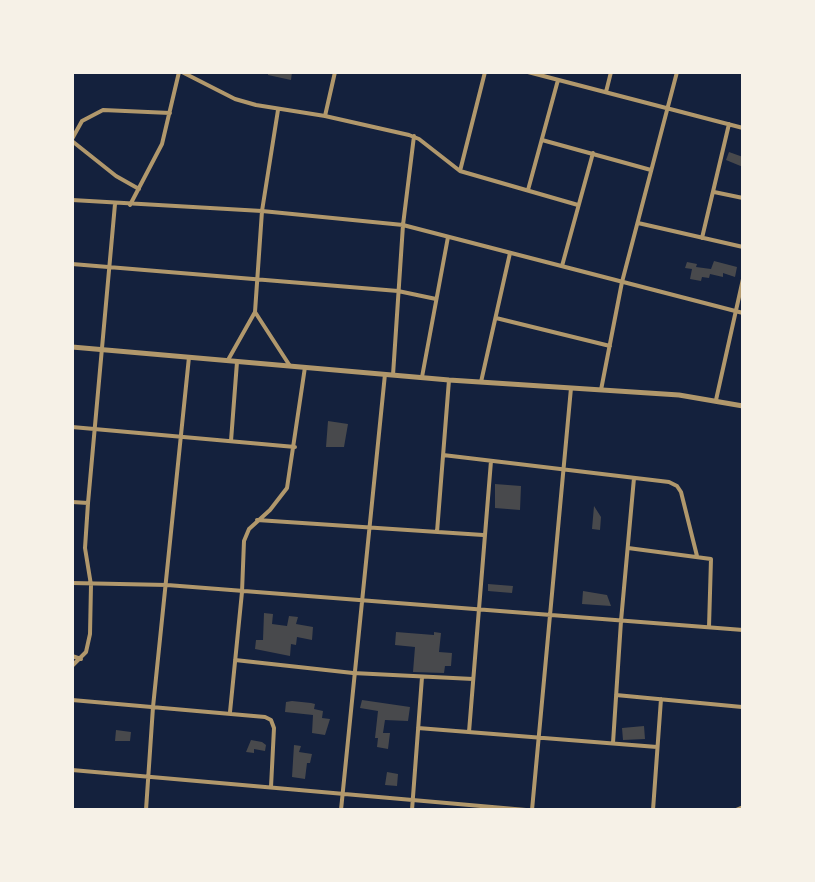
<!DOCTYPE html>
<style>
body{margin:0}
#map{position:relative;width:815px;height:882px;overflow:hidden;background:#14213d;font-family:Barlow,sans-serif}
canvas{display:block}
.frame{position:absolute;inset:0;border:74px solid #f6f1e7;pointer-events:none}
</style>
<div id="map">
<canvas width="815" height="882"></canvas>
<div class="frame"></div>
</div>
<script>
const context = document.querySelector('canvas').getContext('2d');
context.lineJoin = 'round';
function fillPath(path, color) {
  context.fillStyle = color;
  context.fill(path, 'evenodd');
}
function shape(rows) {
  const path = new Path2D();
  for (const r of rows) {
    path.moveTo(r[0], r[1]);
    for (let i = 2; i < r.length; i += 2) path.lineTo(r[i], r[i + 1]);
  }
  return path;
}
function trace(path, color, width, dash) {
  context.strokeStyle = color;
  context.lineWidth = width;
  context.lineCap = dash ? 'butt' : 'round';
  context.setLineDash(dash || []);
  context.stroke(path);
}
fillPath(shape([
 [268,72,292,72,291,80,268,75],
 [729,152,743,157,743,167,726,160],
 [714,261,737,267,735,277,723,273,723,277,710,274,709,278,702,277,701,281,690,279,692,269,685,268,687,262,697,264,696,267,711,269],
 [328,421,348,424,344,447,326,447],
 [495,484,521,486,520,510,495,508],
 [594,506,601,517,600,530,592,529],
 [488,584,513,586,512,593,488,591],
 [583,591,607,595,611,606,582,604],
 [264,613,273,614,272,624,287,626,289,616,298,617,296,624,313,627,312,640,297,637,296,645,291,644,290,656,255,649,256,640,263,640],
 [396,632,434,635,434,632,441,633,439,652,452,653,451,666,445,666,444,673,413,672,415,647,395,645],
 [362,700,410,707,408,721,385,720,383,733,390,733,388,749,377,747,378,738,375,738,378,711,360,708],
 [292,701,311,703,315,704,314,709,323,711,322,718,330,719,325,735,312,733,313,715,285,712,286,702],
 [644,726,645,739,623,740,622,728],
 [116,730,131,732,130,741,115,741],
 [251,740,262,742,266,745,265,751,254,749,254,753,246,752],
 [294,745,301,746,299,752,312,754,310,763,307,763,305,779,292,777],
 [387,772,398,774,397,786,385,785]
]), '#48494c');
trace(shape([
 [182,72,235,99,256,105,325,116,409,135,419,139,460,171,578,205],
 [528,72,743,128],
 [606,92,611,72],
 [325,116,335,72],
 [72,139,82,121,103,110,170,113],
 [542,140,651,170],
 [72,141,116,176,139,189],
 [460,171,485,72],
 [528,190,558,80],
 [714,192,743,198],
 [72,200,262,211,403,225,743,313],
 [130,205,162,144,179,72],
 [638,223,743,247],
 [702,238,729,124],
 [72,264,398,291,436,299],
 [562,266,593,153],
 [255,312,290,366],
 [496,318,610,346],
 [228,360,255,312,262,211,278,110],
 [393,375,403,225,414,136],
 [422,377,448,237],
 [481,382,510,253],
 [601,390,622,282,677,72],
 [716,400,743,279],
 [72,427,295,447],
 [231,441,237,362],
 [443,455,669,482,677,486,681,492,697,556],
 [72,502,88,503],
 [257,520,483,535],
 [437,532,449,380],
 [628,548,711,559,709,627],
 [72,583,167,585,743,630],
 [743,625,743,785],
 [72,656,81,659],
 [235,660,353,673,473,679],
 [72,666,86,652,90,634,91,585,85,548,88,503,115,204],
 [616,695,742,707],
 [72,700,265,717,271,720,274,728,271,787],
 [230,712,242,592,244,541,249,529,270,510,287,488,305,367],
 [418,728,657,747],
 [469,732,491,461],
 [613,743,621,621,634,478],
 [72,770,526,810],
 [146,810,153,707,189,357],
 [341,810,385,374],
 [412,810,422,677],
 [532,810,571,388],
 [653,810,661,699],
 [736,810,743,807]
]), '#b1986c', 4);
trace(shape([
 [72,347,449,380,679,395,743,406]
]), '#b1986c', 5);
</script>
